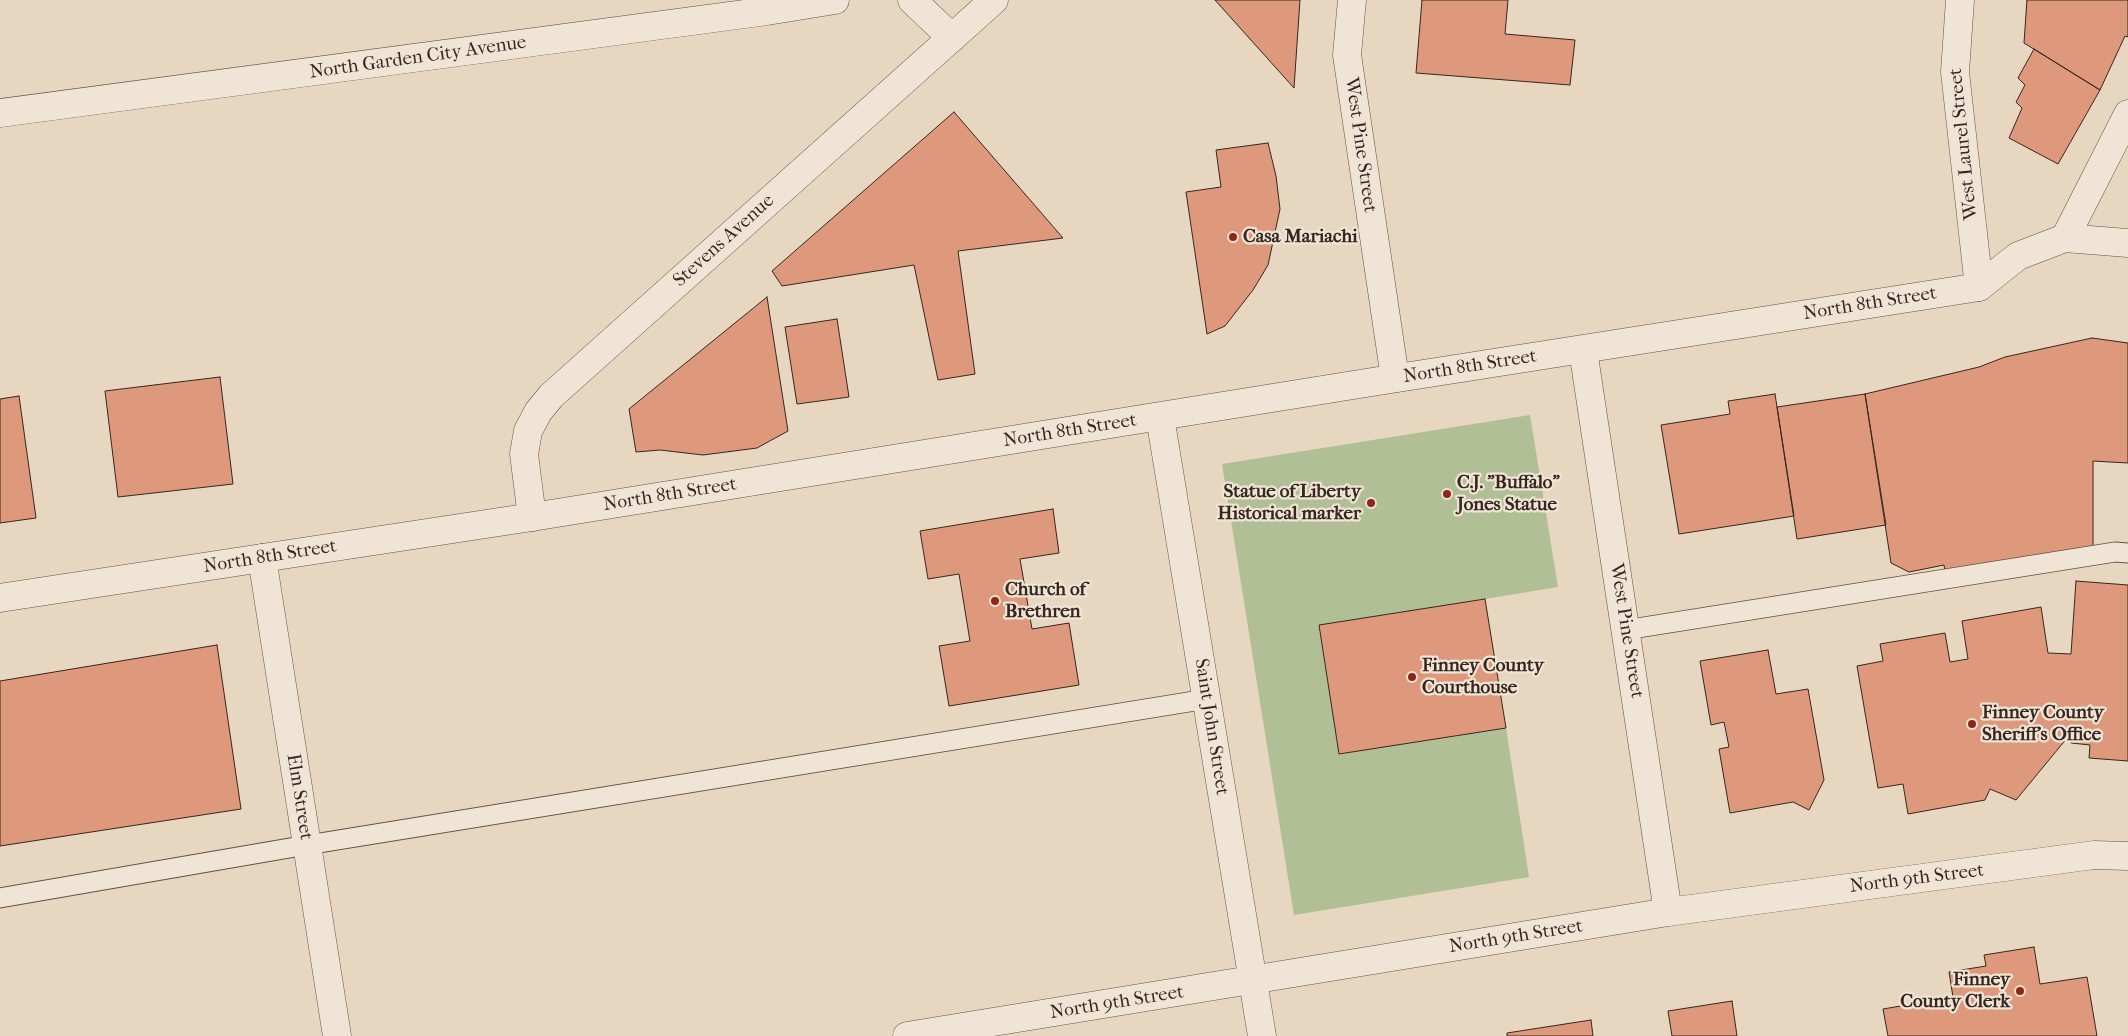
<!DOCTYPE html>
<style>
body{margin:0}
canvas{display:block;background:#e7d6c0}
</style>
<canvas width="2128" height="1036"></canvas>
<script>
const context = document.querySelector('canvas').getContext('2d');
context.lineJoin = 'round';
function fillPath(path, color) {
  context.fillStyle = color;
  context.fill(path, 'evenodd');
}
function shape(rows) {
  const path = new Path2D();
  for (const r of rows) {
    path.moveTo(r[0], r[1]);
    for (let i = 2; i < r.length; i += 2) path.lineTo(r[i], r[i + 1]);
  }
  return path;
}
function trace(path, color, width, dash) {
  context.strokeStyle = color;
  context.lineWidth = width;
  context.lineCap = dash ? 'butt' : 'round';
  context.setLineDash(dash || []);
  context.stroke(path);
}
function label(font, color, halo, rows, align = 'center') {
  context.font = font + ' "IM FELL French Canon",serif';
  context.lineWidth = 4.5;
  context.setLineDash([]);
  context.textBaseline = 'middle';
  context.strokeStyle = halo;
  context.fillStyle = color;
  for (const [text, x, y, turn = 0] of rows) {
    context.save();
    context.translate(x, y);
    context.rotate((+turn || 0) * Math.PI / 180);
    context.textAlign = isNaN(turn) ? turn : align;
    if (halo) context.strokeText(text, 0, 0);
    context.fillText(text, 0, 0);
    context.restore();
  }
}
fillPath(shape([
 [1530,415,1558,587,1319,626,1339,754,1506,728,1529,877,1294,915,1222,464]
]), '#b1bf96');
const building = shape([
 [1215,0,1300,0,1294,88,1215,0],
 [1422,0,1508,0,1505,34,1575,40,1570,85,1416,73,1422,0],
 [2027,0,2128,0,2128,37,2125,36,2100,90,2024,43,2027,0],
 [2034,49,2100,90,2058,164,2009,138,2022,108,2016,102,2025,85,2018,78,2034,49],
 [954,112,1063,238,958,251,975,374,938,380,914,265,782,286,772,271,954,112],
 [1268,143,1276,176,1280,209,1268,265,1253,290,1225,326,1207,334,1186,192,1221,187,1216,150,1268,143],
 [767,297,788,431,757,448,703,455,660,450,636,452,629,409,767,297],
 [837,319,849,397,797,404,785,327,837,319],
 [2092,338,2128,343,2128,463,2093,461,2093,547,1946,579,1944,565,1909,572,1891,563,1865,394,1979,367,2005,357,2092,338],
 [220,377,233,484,118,497,105,391,220,377],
 [1775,394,1794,516,1679,534,1661,425,1730,414,1728,401,1775,394],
 [1865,394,1886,525,1797,539,1777,407,1865,394],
 [19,396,36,518,0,523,0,399,19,396],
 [1053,509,1059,553,1020,559,1032,629,1069,623,1079,685,949,706,939,646,970,641,959,574,928,579,920,531,1053,509],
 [2076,581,2128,585,2128,761,2089,758,2090,745,2071,743,2072,732,2016,800,1990,789,1985,800,1908,814,1903,784,1878,788,1857,666,1883,661,1880,644,1945,633,1950,662,1968,659,1962,621,2041,607,2048,653,2071,654,2076,581],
 [1485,599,1506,728,1339,754,1319,625,1485,599],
 [217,645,241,809,0,846,0,681,217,645],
 [1768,650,1776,694,1808,689,1824,780,1809,810,1793,802,1730,813,1719,749,1729,747,1724,722,1711,725,1700,661,1768,650],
 [2034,947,2040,984,2087,977,2097,1036,1888,1036,1883,1009,1953,997,1949,972,1986,966,1984,955,2034,947],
 [1732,1001,1737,1036,1672,1036,1668,1011,1732,1001],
 [1591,1020,1593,1036,1507,1036,1507,1033,1591,1020]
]);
fillPath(building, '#de997d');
trace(building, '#36271e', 1);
const service = shape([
 [1625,630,2115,552,2128,553],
 [0,898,307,845,1207,699]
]);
const minor = shape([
 [912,0,952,38],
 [1352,0,1347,55,1395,378],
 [1960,0,1955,72,1979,287],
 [0,113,767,11,835,0],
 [2065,238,2128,114],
 [1583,350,1668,912],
 [1160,417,1262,1036],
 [532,517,524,454,528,431,538,412,551,396,994,0],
 [262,558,337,1036],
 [907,1036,1668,912,2094,855,2128,856]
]);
const tertiary = shape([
 [0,598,532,517,1372,382,1979,287,2018,256,2065,238,2128,243]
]);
trace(service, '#625346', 21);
trace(minor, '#625346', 29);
trace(tertiary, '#625346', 29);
trace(service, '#efe4d6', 19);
trace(minor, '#efe4d6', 28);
trace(tertiary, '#efe4d6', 28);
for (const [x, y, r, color] of [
 [1233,237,5,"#8f2418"],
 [1447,494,5,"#8f2418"],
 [1371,503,5,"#8f2418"],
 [995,601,5,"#8f2418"],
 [1412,677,5,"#8f2418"],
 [1972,724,5,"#8f2418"],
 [2020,991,5,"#8f2418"]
]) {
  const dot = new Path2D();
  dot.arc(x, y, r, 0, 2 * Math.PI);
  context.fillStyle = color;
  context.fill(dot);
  trace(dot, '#efe4d6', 2);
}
label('19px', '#36271e', '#efe4d6', [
 ["North Garden City Avenue",418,58,-8],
 ["West Laurel Street",1964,144,-96],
 ["West Pine Street",1360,145,82],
 ["Stevens Avenue",724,241,-42],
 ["North 8th Street",1870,304,-9],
 ["North 8th Street",1470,367,-9],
 ["North 8th Street",1070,431,-9],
 ["North 8th Street",670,495,-9],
 ["North 8th Street",270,557,-9],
 ["West Pine Street",1626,631,81],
 ["Saint John Street",1211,727,81],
 ["Elm Street",299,797,81],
 ["North 9th Street",1917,879,-7],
 ["North 9th Street",1516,937,-9],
 ["North 9th Street",1117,1003,-9]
]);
label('bold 19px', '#36271e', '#efe4d6', [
 ["Casa Mariachi",1243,237],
 ["C.J. \"Buffalo\"",1457,483],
 ["Jones Statue",1457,505],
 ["Statue of Liberty",1361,492,"right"],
 ["Historical marker",1361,514,"right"],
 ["Church of",1005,590],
 ["Brethren",1005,612],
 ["Finney County",1422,666],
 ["Courthouse",1422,688],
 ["Finney County",1982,713],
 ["Sheriff's Office",1982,735],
 ["Finney",2010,980,"right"],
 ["County Clerk",2010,1002,"right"]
], 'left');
</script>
